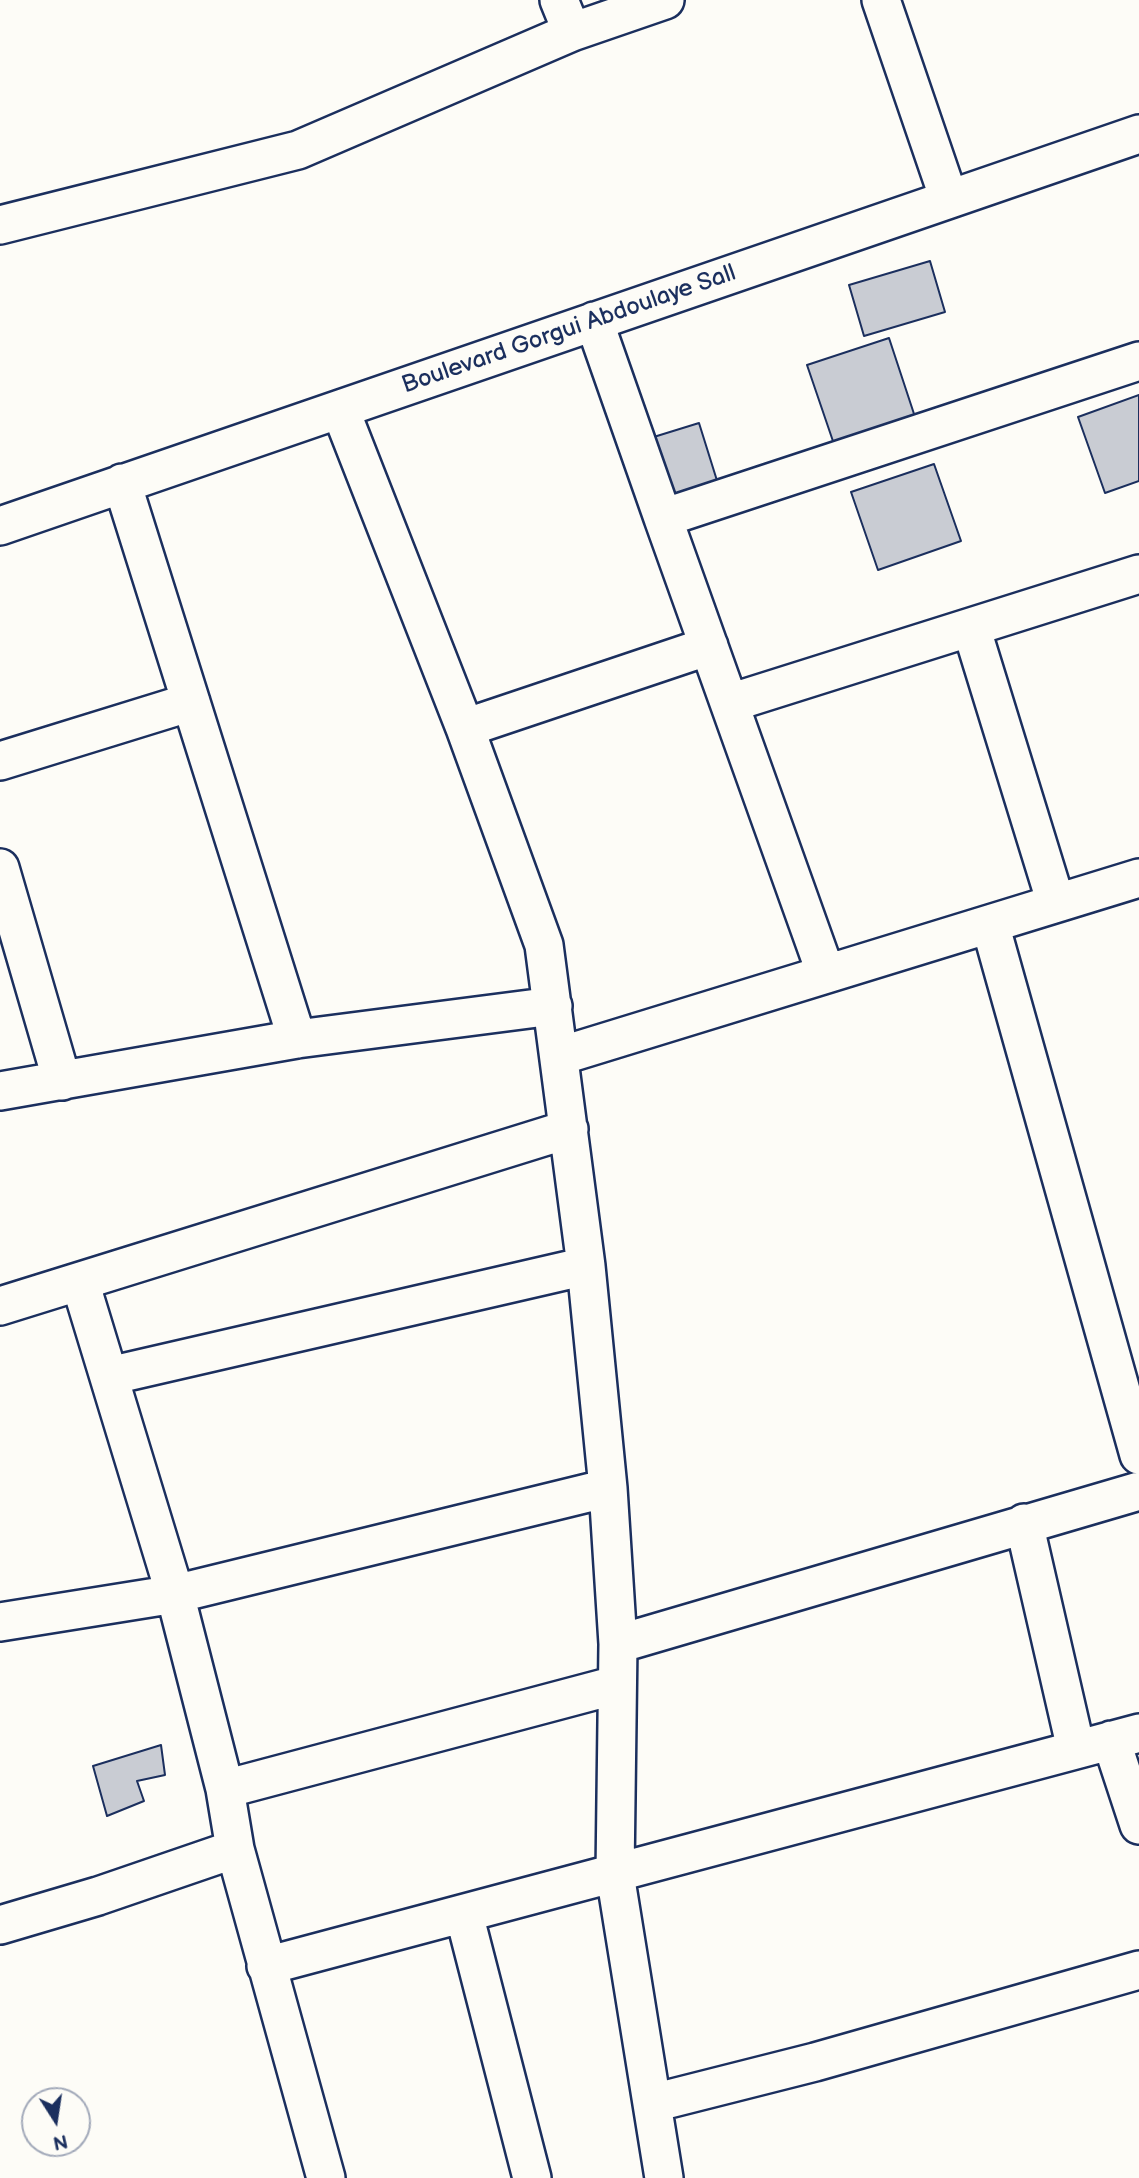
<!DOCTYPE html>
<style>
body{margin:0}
#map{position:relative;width:1139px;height:2178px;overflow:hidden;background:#fdfcf7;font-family:"Balsamiq Sans",sans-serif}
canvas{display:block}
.north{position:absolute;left:21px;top:2087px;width:70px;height:70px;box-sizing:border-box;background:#fdfcf7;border:2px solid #a3aaba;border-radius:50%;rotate:168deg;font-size:19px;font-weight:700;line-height:28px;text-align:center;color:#1b2f5e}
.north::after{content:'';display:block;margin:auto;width:24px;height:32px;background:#1b2f5e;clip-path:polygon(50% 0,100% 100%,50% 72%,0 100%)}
</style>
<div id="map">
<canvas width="1139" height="2178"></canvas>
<div class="north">N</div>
</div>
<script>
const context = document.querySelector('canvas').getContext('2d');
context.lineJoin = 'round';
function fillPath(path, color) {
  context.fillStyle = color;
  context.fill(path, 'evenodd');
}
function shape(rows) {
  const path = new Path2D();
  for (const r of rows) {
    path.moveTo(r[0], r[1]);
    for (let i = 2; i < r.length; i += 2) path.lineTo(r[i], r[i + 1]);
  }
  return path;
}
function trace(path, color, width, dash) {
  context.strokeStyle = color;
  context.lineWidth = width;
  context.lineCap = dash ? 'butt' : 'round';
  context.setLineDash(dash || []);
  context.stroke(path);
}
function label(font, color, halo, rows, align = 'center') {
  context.font = font + ' "Balsamiq Sans",sans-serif';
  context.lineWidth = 5;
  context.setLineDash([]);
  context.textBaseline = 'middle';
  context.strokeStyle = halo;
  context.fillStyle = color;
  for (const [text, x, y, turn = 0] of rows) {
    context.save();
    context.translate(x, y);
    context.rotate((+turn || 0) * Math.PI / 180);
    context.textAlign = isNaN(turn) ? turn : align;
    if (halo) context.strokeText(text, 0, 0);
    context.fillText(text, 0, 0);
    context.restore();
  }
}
const building = shape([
 [930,261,945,312,864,336,849,285,930,261],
 [889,338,917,423,836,450,807,365,889,338],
 [1139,395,1139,481,1105,493,1078,417,1139,395],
 [699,423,719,487,664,504,644,440,699,423],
 [934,464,961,541,878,570,851,492,934,464],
 [161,1745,165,1775,137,1781,144,1801,107,1816,93,1766,161,1745]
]);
fillPath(building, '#c9ccd3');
trace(building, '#1b2f5e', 2);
const minor = shape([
 [559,0,572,32],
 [881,0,949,199],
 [0,225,298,150,572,32,665,0],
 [594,321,663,518,1139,361],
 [340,409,465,728,544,945,586,1266,608,1488,618,1644,615,1874,664,2178],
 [122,483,297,1039],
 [663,518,826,974],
 [0,526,1139,134],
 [971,627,1056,903],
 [730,703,1139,574],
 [465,728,709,646],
 [0,761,191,702],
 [0,868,62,1081],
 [990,924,1139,1455],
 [560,1056,1139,878],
 [0,1091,297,1039,553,1006],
 [80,1282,175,1594,225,1789,235,1849,326,2178],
 [0,1306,569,1129],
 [109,1376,586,1266],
 [1024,1523,1076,1749],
 [0,1622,175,1594,608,1488],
 [618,1644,1139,1491],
 [1111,1740,1139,1825],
 [225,1789,616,1685],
 [464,1914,532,2178],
 [0,1925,98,1896,235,1849],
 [266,1966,1139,1733],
 [653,2103,815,2062,1139,1970]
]);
trace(minor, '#1b2f5e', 42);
trace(minor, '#fdfcf7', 37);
label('24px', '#1b2f5e', '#fdfcf7', [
 ["Boulevard Gorgui Abdoulaye Sall",569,330,-19]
]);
</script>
